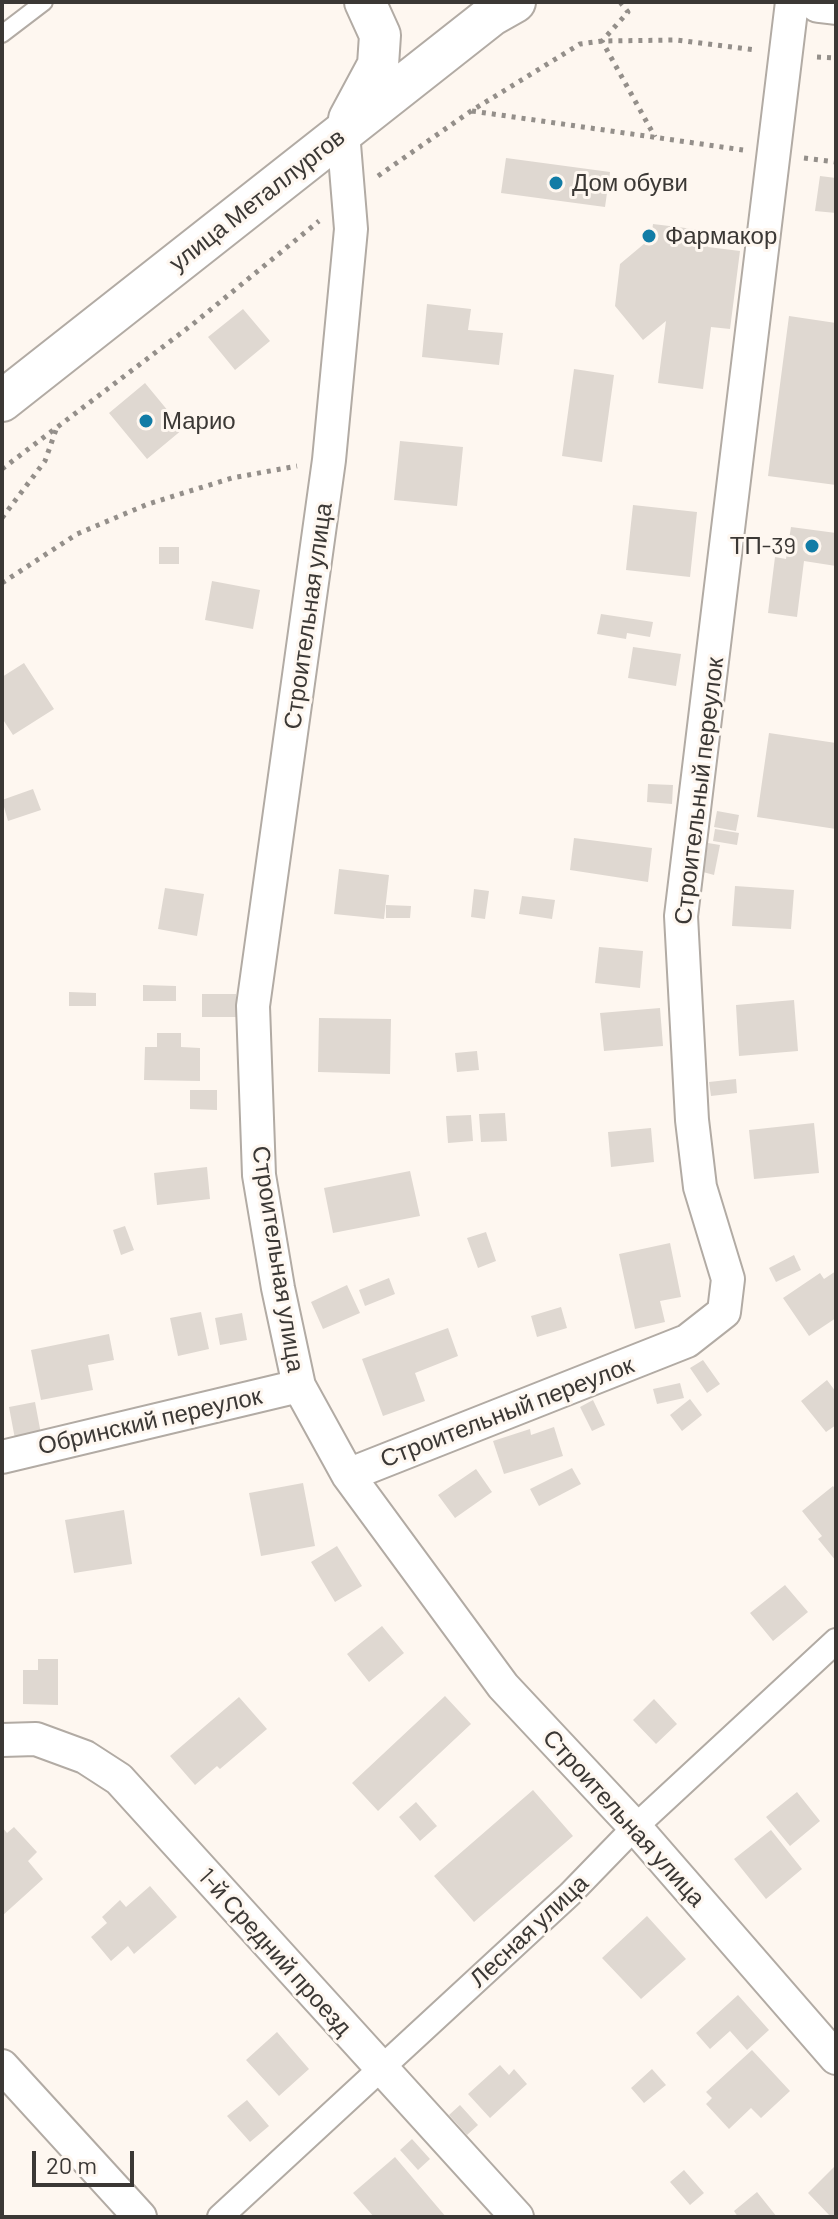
<!DOCTYPE html>
<meta charset="utf-8">
<style>
body{margin:0}
#map{position:relative;width:838px;height:2219px;overflow:hidden;background:#fef7f0;font-family:Barlow,sans-serif}
canvas{display:block}
.frame{position:absolute;inset:0;border:4px solid #3b3835;pointer-events:none}
.scale{position:absolute;left:32px;top:2151px;width:102px;height:36px;box-sizing:border-box;border:4px solid #3b3835;border-top:0;padding-left:10px;font-size:24px;line-height:28px;white-space:nowrap;color:#3b3835;-webkit-text-stroke:6px #fef7f0;paint-order:stroke}
</style>
<div id="map">
<canvas width="838" height="2219"></canvas>
<div class="frame"></div>
<div class="scale">20 m</div>
</div>
<script>
const context = document.querySelector('canvas').getContext('2d');
context.lineJoin = 'round';
function fillPath(path, color) {
  context.fillStyle = color;
  context.fill(path, 'evenodd');
}
function shape(rows) {
  const path = new Path2D();
  for (const r of rows) {
    path.moveTo(r[0], r[1]);
    for (let i = 2; i < r.length; i += 2) path.lineTo(r[i], r[i + 1]);
  }
  return path;
}
function trace(path, color, width, dash) {
  context.strokeStyle = color;
  context.lineWidth = width;
  context.lineCap = dash ? 'butt' : 'round';
  context.setLineDash(dash || []);
  context.stroke(path);
}
function label(font, color, halo, rows, align = 'center') {
  context.font = font + ' Barlow,sans-serif';
  context.lineWidth = 6;
  context.setLineDash([]);
  context.textBaseline = 'middle';
  context.strokeStyle = halo;
  context.fillStyle = color;
  for (const [text, x, y, turn = 0] of rows) {
    context.save();
    context.translate(x, y);
    context.rotate((+turn || 0) * Math.PI / 180);
    context.textAlign = isNaN(turn) ? turn : align;
    if (halo) context.strokeText(text, 0, 0);
    context.fillText(text, 0, 0);
    context.restore();
  }
}
fillPath(shape([
 [506,158,610,172,605,207,501,193],
 [820,176,836,178,836,213,815,211],
 [653,224,710,231,708,247,740,251,730,329,711,327,703,389,658,383,666,321,643,340,615,306,620,264,651,238],
 [427,304,471,309,468,330,503,333,499,365,422,357],
 [243,309,270,341,235,370,208,337],
 [789,316,836,323,836,485,768,476],
 [574,369,614,375,602,462,562,456],
 [145,383,183,429,147,459,109,413],
 [400,441,463,447,457,506,394,500],
 [633,505,697,512,690,577,626,570],
 [791,527,836,533,836,566,804,561,797,617,768,613,775,557,786,559],
 [159,547,179,547,179,564,159,564],
 [212,581,260,590,253,629,205,620],
 [601,614,653,622,650,637,627,633,626,639,597,634],
 [633,647,681,654,676,686,628,678],
 [24,663,54,709,13,735,2,718,2,677],
 [769,733,836,743,836,829,757,817],
 [648,784,673,785,672,804,647,802],
 [33,789,41,810,8,821,2,800],
 [717,811,739,815,736,831,714,827],
 [715,829,739,833,737,845,713,841],
 [574,838,652,848,648,882,570,870],
 [708,843,720,845,714,875,703,872],
 [339,869,389,875,384,919,334,914],
 [735,886,794,890,791,929,732,926],
 [165,888,204,894,197,936,158,929],
 [474,889,489,891,485,919,471,917],
 [522,896,555,900,552,919,519,914],
 [386,905,411,906,410,918,386,918],
 [599,947,643,951,640,988,595,983],
 [143,985,176,986,176,1001,143,1001],
 [69,992,96,993,96,1006,69,1006],
 [202,994,236,994,236,1017,202,1017],
 [794,1000,798,1051,739,1056,736,1005],
 [660,1008,663,1046,604,1051,600,1013],
 [319,1018,391,1019,390,1074,318,1072],
 [157,1033,181,1033,181,1047,200,1048,200,1081,144,1080,145,1047,157,1047],
 [477,1051,479,1070,457,1072,455,1053],
 [736,1079,737,1093,711,1096,709,1082],
 [190,1090,217,1090,217,1110,190,1109],
 [505,1113,507,1141,481,1142,479,1114],
 [471,1115,473,1141,448,1143,446,1116],
 [814,1123,819,1173,754,1179,749,1130],
 [651,1128,654,1162,611,1167,608,1132],
 [207,1167,210,1199,157,1205,154,1173],
 [410,1171,420,1216,333,1233,324,1188],
 [125,1226,134,1250,121,1255,113,1230],
 [486,1232,496,1261,478,1268,467,1238],
 [670,1243,681,1297,660,1301,665,1322,635,1329,619,1254],
 [794,1255,801,1270,776,1282,769,1268],
 [836,1271,836,1318,809,1336,783,1298,820,1273,824,1279],
 [389,1278,395,1294,365,1306,359,1290],
 [347,1285,360,1313,323,1329,311,1302],
 [561,1307,567,1328,537,1337,531,1316],
 [201,1312,209,1349,178,1356,170,1318],
 [242,1313,247,1340,220,1345,215,1318],
 [448,1328,458,1356,415,1373,425,1401,383,1416,362,1359],
 [109,1334,114,1360,88,1365,93,1390,41,1400,31,1350],
 [703,1360,720,1384,707,1393,690,1368],
 [827,1380,836,1392,836,1425,826,1432,801,1401],
 [680,1383,684,1398,657,1404,653,1389],
 [690,1399,702,1415,682,1431,670,1415],
 [593,1400,605,1425,592,1431,580,1407],
 [35,1402,41,1434,15,1439,9,1407],
 [554,1427,563,1456,504,1474,493,1441,530,1429,531,1435],
 [572,1468,581,1484,539,1506,530,1489],
 [476,1469,492,1492,455,1518,438,1495],
 [303,1483,315,1546,261,1556,249,1493],
 [833,1486,836,1490,836,1561,818,1539,822,1536,802,1511],
 [124,1510,132,1564,74,1573,65,1520],
 [337,1546,362,1586,335,1602,311,1562],
 [785,1585,808,1612,773,1641,750,1613],
 [382,1626,404,1653,369,1682,347,1654],
 [38,1659,58,1659,58,1705,23,1704,23,1670,38,1670],
 [445,1696,471,1724,378,1811,352,1783],
 [239,1697,267,1729,220,1769,217,1766,195,1785,170,1756],
 [654,1699,677,1724,656,1744,633,1720],
 [533,1790,573,1836,474,1922,434,1876],
 [797,1792,820,1821,790,1846,766,1817],
 [416,1802,437,1826,420,1841,399,1817],
 [2,1827,7,1833,14,1827,37,1852,28,1861,43,1879,2,1916],
 [771,1830,802,1869,766,1899,734,1859],
 [150,1886,177,1917,134,1954,128,1946,111,1961,91,1937,107,1923,102,1917,120,1900,126,1907],
 [647,1916,686,1959,641,1999,602,1958],
 [738,1995,769,2030,747,2050,730,2031,710,2049,696,2033],
 [277,2032,309,2069,279,2096,246,2060],
 [752,2050,790,2091,761,2118,751,2108,729,2129,706,2104,712,2098,706,2092],
 [500,2065,509,2075,514,2069,527,2084,490,2118,468,2094],
 [652,2069,666,2085,644,2103,631,2088],
 [247,2100,269,2126,250,2142,227,2116],
 [460,2105,478,2125,467,2135,449,2115],
 [412,2139,430,2159,418,2170,400,2150],
 [395,2157,446,2217,374,2217,353,2193],
 [836,2165,836,2217,831,2217,808,2193],
 [684,2170,704,2193,690,2205,670,2182],
 [757,2192,777,2217,738,2217,734,2211]
]), '#dfd8d1');
const service = shape([
 [2,34,44,2]
]);
const pedestrian = shape([
 [220,2217,570,1894,635,1827,836,1641]
]);
const minor = shape([
 [343,132,351,229,329,460,253,1006,259,1175,278,1288,299,1386,348,1475,503,1686,635,1827,836,2058],
 [2,1457,299,1386],
 [348,1475,687,1341,724,1312,728,1279,700,1187,692,1120,681,916,792,2],
 [2,1740,36,1739,85,1757,119,1779,517,2217],
 [2,2066,140,2217]
]);
const tertiary = shape([
 [819,2,836,4],
 [349,119,378,65,380,35,365,2],
 [2,401,492,15,515,2]
]);
trace(service, '#b2aba4', 20);
trace(pedestrian, '#b2aba4', 28);
trace(minor, '#b2aba4', 36);
trace(tertiary, '#b2aba4', 44);
trace(shape([
 [620,2,628,12,602,41,655,137],
 [817,57,836,58],
 [472,111,743,150],
 [804,158,836,162],
 [378,176,471,111,580,44,602,41,677,40,755,50],
 [2,469,193,324,319,221],
 [2,518,45,461,57,427],
 [2,583,77,534,148,504,232,478,297,466]
]), '#948f8a', 5, [4, 6]);
trace(service, '#fff', 16);
trace(pedestrian, '#fff', 24);
trace(minor, '#fff', 32);
trace(tertiary, '#fff', 40);
for (const [x, y, r, color] of [
 [556,183,8,"#117ca6"],
 [649,236,8,"#117ca6"],
 [146,421,8,"#117ca6"],
 [812,546,8,"#117ca6"]
]) {
  const dot = new Path2D();
  dot.arc(x, y, r, 0, 2 * Math.PI);
  context.fillStyle = color;
  context.fill(dot);
  trace(dot, '#fef7f0', 3);
}
label('24px', '#3b3835', '#fef7f0', [
 ["Дом обуви",572,183],
 ["Фармакор",665,236],
 ["Марио",162,421],
 ["ТП-39",796,546,"right"]
], 'left');
label('24px', '#3b3835', '#fef7f0', [
 ["улица Металлургов",257,200,-38],
 ["Строительная улица",308,616,-82],
 ["Строительный переулок",699,791,-83],
 ["Строительная улица",278,1259,81],
 ["Строительный переулок",507,1412,-21],
 ["Обринский переулок",150,1421,-13],
 ["Строительная улица",624,1818,48],
 ["Лесная улица",529,1931,-43],
 ["1-й Средний проезд",275,1952,48]
]);
</script>
